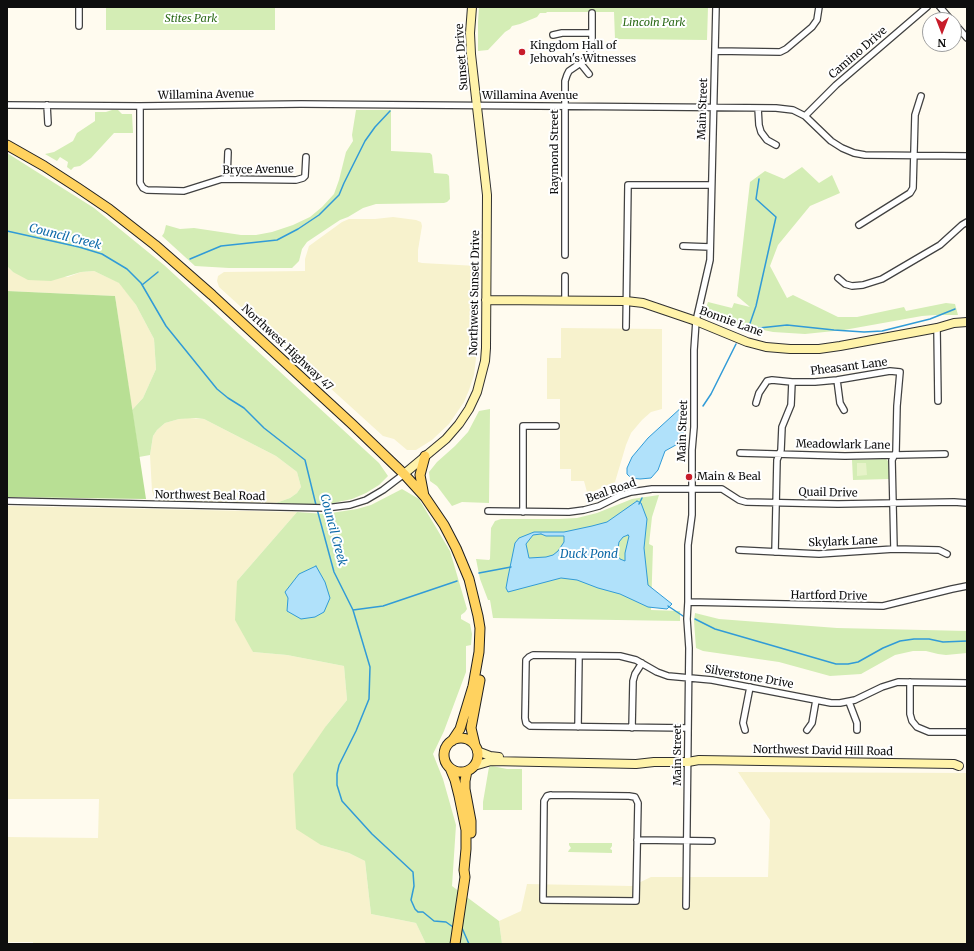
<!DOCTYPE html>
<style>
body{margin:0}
#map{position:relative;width:974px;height:951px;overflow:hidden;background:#fffbef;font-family:Merriweather,serif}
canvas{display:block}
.frame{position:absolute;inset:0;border:8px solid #0e0e0e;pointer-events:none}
.north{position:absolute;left:922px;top:12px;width:40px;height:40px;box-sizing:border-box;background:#fff;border:1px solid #9f9f9f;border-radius:50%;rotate:180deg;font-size:11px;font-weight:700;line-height:16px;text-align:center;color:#0e0e0e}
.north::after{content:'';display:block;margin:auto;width:14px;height:18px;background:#c81c2a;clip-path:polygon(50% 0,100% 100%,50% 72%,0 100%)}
</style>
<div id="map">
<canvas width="974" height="951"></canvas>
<div class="frame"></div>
<div class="north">N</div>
</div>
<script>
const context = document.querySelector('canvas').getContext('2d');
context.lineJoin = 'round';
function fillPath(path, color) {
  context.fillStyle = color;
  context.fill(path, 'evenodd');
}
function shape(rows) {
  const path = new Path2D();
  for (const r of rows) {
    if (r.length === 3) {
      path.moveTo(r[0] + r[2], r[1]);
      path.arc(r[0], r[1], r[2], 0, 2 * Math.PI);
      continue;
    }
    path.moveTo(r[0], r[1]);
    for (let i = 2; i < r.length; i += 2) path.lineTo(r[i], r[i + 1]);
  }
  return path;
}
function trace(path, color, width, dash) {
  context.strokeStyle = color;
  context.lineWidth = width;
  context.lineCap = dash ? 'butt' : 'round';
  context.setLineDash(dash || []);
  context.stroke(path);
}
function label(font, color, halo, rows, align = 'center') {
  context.font = font + ' Merriweather,serif';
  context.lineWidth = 4;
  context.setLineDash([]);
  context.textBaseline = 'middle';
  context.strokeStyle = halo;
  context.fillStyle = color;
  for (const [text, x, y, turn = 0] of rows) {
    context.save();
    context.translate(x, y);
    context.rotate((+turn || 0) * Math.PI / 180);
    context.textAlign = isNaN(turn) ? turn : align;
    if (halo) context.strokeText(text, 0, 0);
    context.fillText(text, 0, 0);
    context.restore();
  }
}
fillPath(shape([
 [393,217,416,220,421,222,422,226,418,250,418,262,422,263,477,266,479,268,478,341,474,375,469,390,464,402,449,424,432,440,416,450,407,450,394,439,383,436,219,287,217,281,218,276,224,272,305,271,305,259,309,246,342,222,349,219,375,219],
 [7,266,13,272,68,277,81,272,94,271,120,283,136,305,154,339,156,369,143,398,132,410,115,296,7,291],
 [561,328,662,329,662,409,651,412,642,420,631,433,626,445,615,482,594,491,587,492,584,481,571,481,571,469,560,469,560,399,547,399,547,358,561,358],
 [188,418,204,419,276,456,297,472,301,487,297,493,290,498,276,503,162,502,158,500,154,497,152,491,150,455,153,436,157,430,165,423,179,419],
 [7,506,297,512,237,581,253,652,287,655,344,666,347,700,326,726,321,845,349,853,365,861,371,914,416,923,426,944,33,944,33,942,7,942,7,837,98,838,99,799,7,799],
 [738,772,967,773,967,944,502,944,499,921,521,911,527,884,632,886,651,877,768,877,770,820]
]), '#f7f2cd');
fillPath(shape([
 [106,7,275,7,275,30,106,30],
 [479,7,708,7,707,40,615,39,614,12,547,12,546,13,540,13,537,17,520,24,512,26,510,29,505,32,488,50,478,51,478,22],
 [112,110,118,110,122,114,132,114,133,133,114,133,91,158,80,166,74,167,71,170,67,167,68,162,60,157,57,161,45,154,54,152,73,141,77,133,95,121,95,112,106,112],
 [356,110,391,110,391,151,430,153,432,155,434,173,447,174,449,176,450,199,447,202,444,203,376,204,363,208,348,217,340,220,307,242,302,249,299,261,292,268,229,268,195,266,162,236,164,233,166,225,180,229,194,228,241,235,256,235,272,232,293,225,310,217,322,207,334,194,339,180,346,152,353,141,352,135],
 [7,153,94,208,164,265,379,463,388,476,379,485,366,493,352,499,338,502,326,505,316,505,276,503,290,498,297,493,301,487,297,472,276,456,204,419,196,418,179,419,165,423,157,430,153,436,150,455,139,457,132,410,143,398,156,369,154,339,136,305,119,283,94,271,81,272,51,281,28,280,13,272,7,266],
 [802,167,819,183,832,175,840,193,810,206,778,245,770,266,787,298,793,295,838,317,857,317,904,307,906,311,946,303,955,304,958,315,935,315,922,316,844,330,805,334,773,332,739,325,727,325,705,317,704,314,708,302,732,308,734,303,750,307,737,296,750,182,765,171,784,179],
 [490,409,489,503,462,502,452,506,437,486,430,481,429,472,437,462,455,446,468,432,479,411],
 [886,459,889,462,889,479,853,480,852,460],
 [402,489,419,499,450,551,467,609,465,612,461,615,461,619,470,624,472,634,471,645,466,646,466,672,444,731,433,754,443,779,456,825,452,886,499,921,502,944,426,944,416,923,371,914,365,861,349,853,321,845,296,829,293,774,326,726,347,700,344,666,287,655,253,652,235,620,237,581,297,512,325,514,357,509,371,505],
 [659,495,652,517,649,544,653,546,651,610,680,611,680,621,493,618,490,600,488,600,480,579,476,559,489,560,490,559,491,528,495,521,501,519,559,519,577,518,597,513,632,499],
 [695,613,719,619,837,628,967,631,967,653,946,655,938,654,926,651,913,651,895,655,861,674,830,676,779,662,703,651,696,648,694,621],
 [492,766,507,769,522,769,522,810,483,810,483,802,489,767],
 [569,843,612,843,612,846,610,849,612,850,612,853,568,852,569,850,571,848,569,845]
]), '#d4edb5');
fillPath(shape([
 [7,291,115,296,146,499,7,497]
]), '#b8df94');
fillPath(shape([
 [857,463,866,463,867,475,857,476]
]), '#e6f3c8');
const water = shape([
 [683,406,684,415,683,441,665,451,658,470,651,478,640,479,631,478,627,474,627,468,632,457,648,438,683,406],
 [637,501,641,503,647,519,644,548,648,585,672,604,667,609,648,607,620,594,598,588,577,580,561,578,508,592,506,588,508,577,515,543,519,538,534,532,564,532,592,526,607,522,637,501],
 [541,534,546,536,564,536,564,542,558,551,553,555,546,557,529,558,526,544,533,535,541,534],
 [628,535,629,536,625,553,625,561,620,559,617,554,619,542,623,537,628,535],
 [316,566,325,582,330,598,324,612,315,617,301,619,287,611,288,598,285,592,299,574,316,566]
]);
fillPath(water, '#b0e1fa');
trace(water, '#319bd7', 1);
trace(shape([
 [7,231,79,247,102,254,127,269,141,283,166,326,217,389,228,398,244,408,264,428,305,460,316,505],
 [190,259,221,246,277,240,298,229,319,215,339,195,344,183,365,141,375,127,390,111],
 [142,285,158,272],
 [747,332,759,328,787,325,834,330,864,332,882,331,930,319,955,309],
 [747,332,756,306,776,217,756,199,759,179],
 [703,406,711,394,736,344],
 [639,504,642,498],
 [317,509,334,572,353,610,370,667,369,699,356,731,339,765,337,774,337,785,342,801,372,834,413,872,414,886,411,900,415,909,418,912,423,912,434,921,446,922,453,927],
 [479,573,511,567],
 [668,606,683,616],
 [353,610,383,606,457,581],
 [695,619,715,629,836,664,848,664,858,662,883,648,900,641,914,639,929,639,943,642,967,641],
 [462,928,469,944]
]), '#319bd7', 1.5);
const street = shape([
 [940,7,951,20],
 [954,23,967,38],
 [79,26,79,7],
 [553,35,562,33,592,33],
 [715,51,780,52,786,49,812,27,817,20,819,7],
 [581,64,589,74],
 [7,105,140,106,301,104,776,108,793,110,805,116,831,141,842,148,854,153,865,155,967,156],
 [47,105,48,123],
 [140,106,140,183,143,188,147,190,184,191,222,179,296,180,303,178,305,176,306,157],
 [758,108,759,125,761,132,767,140,776,145],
 [805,116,836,85,927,7],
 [227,179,228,152],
 [859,225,910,193,913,188,915,115,921,96],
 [683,246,710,247],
 [565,255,565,81,567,75,569,71,585,60,590,53,592,42,592,13],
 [838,278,845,284,852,286,863,285,882,279,940,245,962,225,967,222],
 [565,301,565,276],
 [626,327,628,185,711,185],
 [937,328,938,401],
 [837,380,840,403,844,410],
 [756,403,759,393,767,381,772,380,792,382,815,382,837,380,890,371,900,372,897,406,896,452,892,460,894,549],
 [740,453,845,456,945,454],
 [7,501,326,508,350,505,366,500,383,490,404,474],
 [488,511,569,512,584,510,599,506,619,496,631,492,652,489,722,489,739,500,746,502,838,504,954,502,967,503],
 [523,512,523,426,556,426],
 [739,550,819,554,894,549,939,550,947,554],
 [775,552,777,460,781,450,782,427,791,405,792,382],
 [688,602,883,606,952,589,967,586],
 [910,682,910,714,912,721,917,727,929,732,967,732],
 [849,702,857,723,857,730],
 [578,727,579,656],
 [632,728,633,681,635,674,642,663],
 [688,728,530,726,526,723,525,718,526,660,529,657,533,655,620,656,636,660,657,672,668,676,712,680,831,703,840,703,855,700,882,687,898,682,967,683],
 [745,730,743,723,750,687],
 [807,730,812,723,816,700],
 [551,795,629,796,635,797,638,803,636,901,543,900,544,801,547,796,551,795],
 [637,840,712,841],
 [686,906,689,648,687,619,688,602,688,545,692,515,692,450,694,427,694,350,696,321,710,260,716,7]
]);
const secondary = shape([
 [486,300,626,301,643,303,696,321,747,342,766,347,790,349,819,349,840,346,937,328,954,323,967,322],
 [404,474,446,439,459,424,469,409,477,392,485,361,486,348,487,195,471,54,470,33,472,7],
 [477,751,490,756,499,757],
 [474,766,491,761,636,764,654,762,688,762,699,760,954,764,959,766]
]);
const primary = shape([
 [7,145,44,166,78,188,109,209,155,245,212,295,353,425,404,474,425,497,444,525,456,548,469,579,478,616,480,628,479,652,473,686,460,729,452,741],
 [424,496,420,475,425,456],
 [461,755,17],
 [475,745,471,728,480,680],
 [450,768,455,780,459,796,466,830,466,849,464,870,465,877,455,944],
 [467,771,465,781,465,789,471,821,471,833]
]);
trace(street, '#414141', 8);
trace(secondary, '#303030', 10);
trace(primary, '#1f1f1f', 11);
trace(street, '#fff', 5.5);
trace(secondary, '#fff3aa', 8);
trace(primary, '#ffd25f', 9);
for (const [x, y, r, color] of [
 [522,52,4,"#c81c2a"],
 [689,477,4,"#c81c2a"]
]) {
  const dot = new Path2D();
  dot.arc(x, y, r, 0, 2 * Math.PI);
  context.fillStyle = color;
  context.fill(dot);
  trace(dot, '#fff', 1.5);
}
label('italic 11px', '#2d6b19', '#fff', [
 ["Stites Park",191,19],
 ["Lincoln Park",654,23]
]);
label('11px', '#0e0e0e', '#fff', [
 ["Kingdom Hall of",530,46],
 ["Jehovah's Witnesses",530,59],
 ["Main & Beal",697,477]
], 'left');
label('11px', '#0e0e0e', '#fff', [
 ["Camino Drive",858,53,-41],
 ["Sunset Drive",462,57,-94],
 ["Willamina Avenue",206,95,-1],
 ["Willamina Avenue",530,96],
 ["Main Street",703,109,-88],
 ["Raymond Street",555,152,-90],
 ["Bryce Avenue",258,170,-1],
 ["Northwest Sunset Drive",475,293,-89],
 ["Bonnie Lane",731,322,20],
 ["Northwest Highway 47",287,348,43],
 ["Pheasant Lane",849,367,-7],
 ["Main Street",683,431,-88],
 ["Meadowlark Lane",843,445,1],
 ["Beal Road",611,491,-19],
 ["Quail Drive",828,493,1],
 ["Northwest Beal Road",210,496,1],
 ["Skylark Lane",843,542,-2],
 ["Hartford Drive",829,596,1],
 ["Silverstone Drive",749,677,10],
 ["Northwest David Hill Road",823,751,1],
 ["Main Street",678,755,-90]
]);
label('italic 12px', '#0e6ba9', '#fff', [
 ["Council Creek",65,237,14],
 ["Council Creek",333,530,75],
 ["Duck Pond",589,555]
]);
</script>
